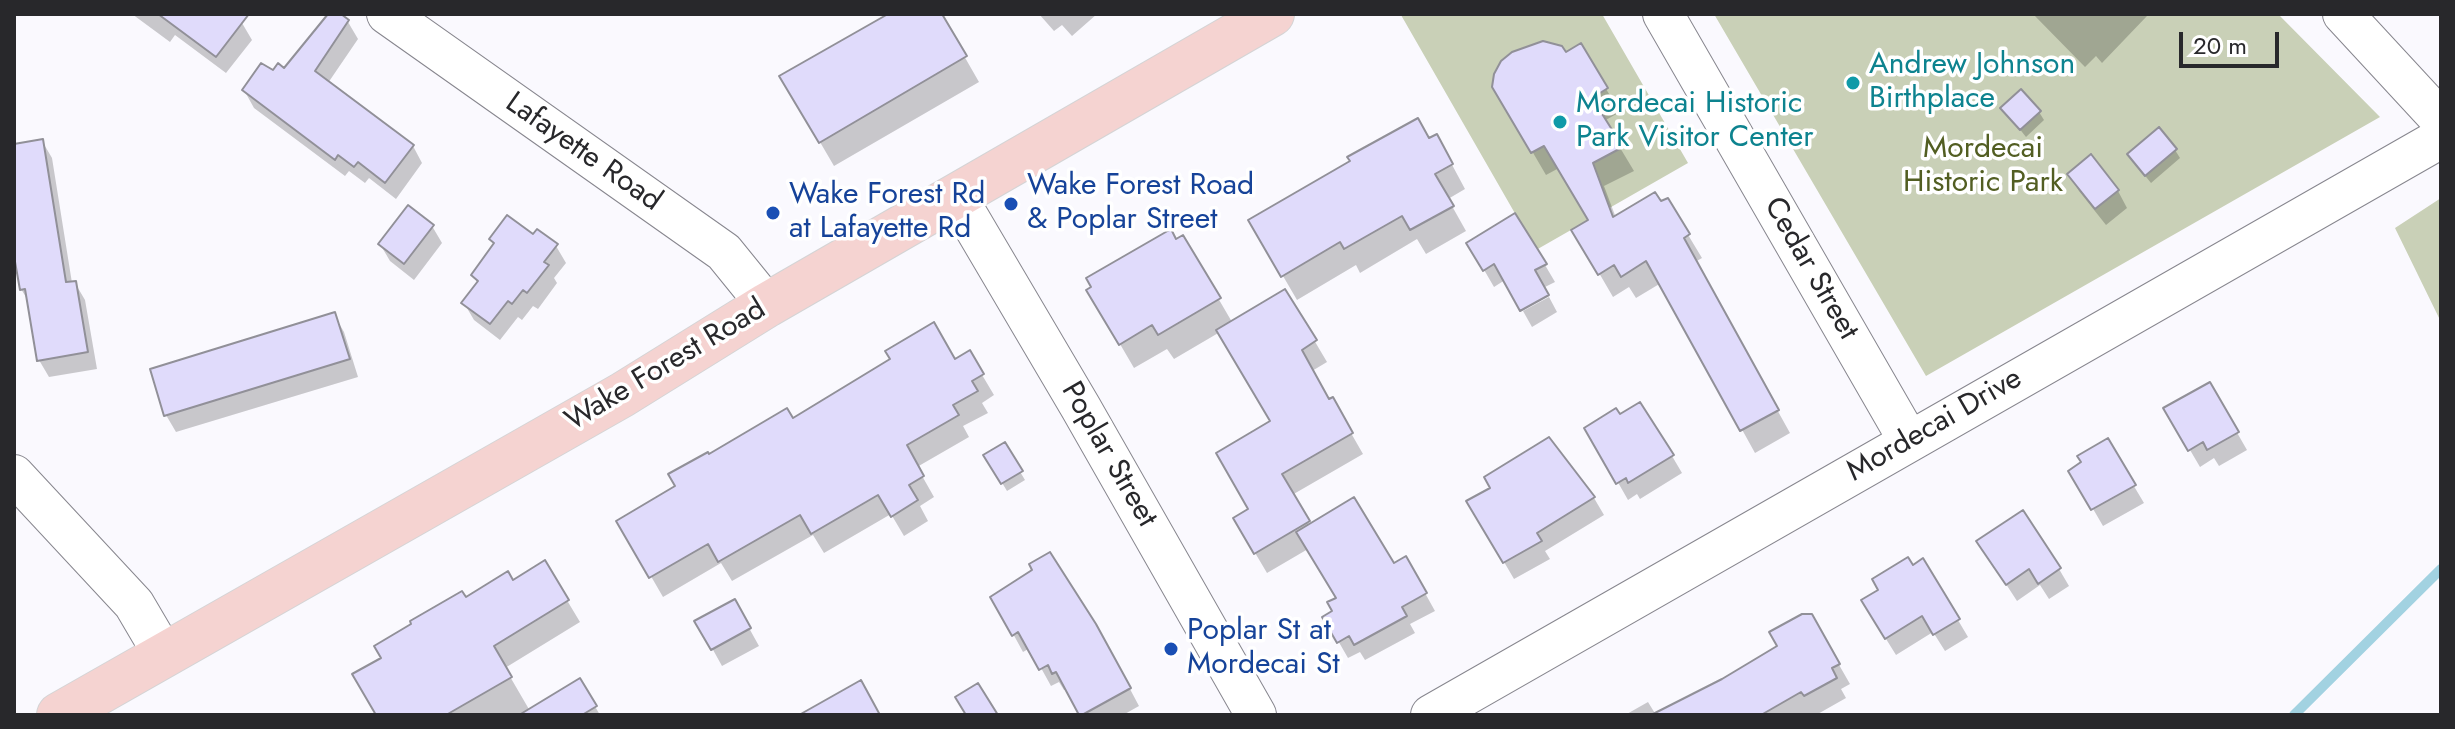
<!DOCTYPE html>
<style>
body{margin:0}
#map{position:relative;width:2455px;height:729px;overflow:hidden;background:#faf9fe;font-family:Jost,sans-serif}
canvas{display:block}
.frame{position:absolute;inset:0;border:16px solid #28282b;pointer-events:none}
.scale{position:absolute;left:2179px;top:32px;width:100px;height:36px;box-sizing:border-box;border:4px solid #28282b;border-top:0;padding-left:10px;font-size:24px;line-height:28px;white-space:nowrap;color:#28282b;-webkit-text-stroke:6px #fff;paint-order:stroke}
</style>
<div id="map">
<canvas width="2455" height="729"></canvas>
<div class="frame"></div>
<div class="scale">20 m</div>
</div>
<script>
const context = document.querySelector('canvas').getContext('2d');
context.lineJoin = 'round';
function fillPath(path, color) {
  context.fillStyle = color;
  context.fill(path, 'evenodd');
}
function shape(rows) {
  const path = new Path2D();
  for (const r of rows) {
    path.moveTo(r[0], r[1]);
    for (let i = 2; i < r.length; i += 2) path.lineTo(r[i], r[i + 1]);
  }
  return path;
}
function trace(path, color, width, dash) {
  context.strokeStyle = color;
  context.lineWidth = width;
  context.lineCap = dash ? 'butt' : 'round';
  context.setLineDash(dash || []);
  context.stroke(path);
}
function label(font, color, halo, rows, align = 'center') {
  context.font = font + ' Jost,sans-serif';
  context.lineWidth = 7;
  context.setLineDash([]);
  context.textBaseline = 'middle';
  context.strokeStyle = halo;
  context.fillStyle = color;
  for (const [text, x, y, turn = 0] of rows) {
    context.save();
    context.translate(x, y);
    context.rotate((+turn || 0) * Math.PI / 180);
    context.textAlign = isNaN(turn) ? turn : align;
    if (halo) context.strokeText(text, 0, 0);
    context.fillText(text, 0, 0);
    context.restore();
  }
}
fillPath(shape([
 [1602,14,1688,163,1536,250,1401,15],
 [1714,14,2278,14,2380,117,1926,376],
 [2441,198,2441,322,2395,228]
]), '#c9d0b7');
fillPath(shape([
 [132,14,230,14,242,23,252,40,226,73,175,35,170,42],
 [330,14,337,14,348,22,358,39,328,83,413,146,422,163,396,199,369,178,365,183,349,171,345,176,254,108,244,90,273,73,284,70],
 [891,14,940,14,979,82,834,166,782,77],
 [1039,14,1097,14,1072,36,1062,25,1054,31],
 [2033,14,2145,14,2147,16,2102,63,2096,56,2085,67],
 [1580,46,1620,112,1604,121,1634,171,1604,186,1616,218,1667,200,1702,258,1695,262,1790,433,1755,453,1661,283,1636,298,1629,287,1613,297,1574,230,1591,221,1559,168,1546,175,1494,86],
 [2003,108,2039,112,2044,120,2026,137],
 [1429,140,1450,161,1465,189,1448,199,1466,231,1426,254,1417,239,1360,273,1356,265,1297,300,1251,221],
 [42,141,52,158,72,283,75,283,85,300,97,369,49,377,39,360,29,302,21,289,14,244,14,146],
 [2175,150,2180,158,2151,183,2134,162],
 [2069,174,2118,191,2127,208,2106,225,2079,191],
 [432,226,442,243,414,280,390,261,380,244],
 [1183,238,1232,322,1285,291,1327,362,1312,371,1328,402,1332,400,1363,454,1292,495,1310,526,1394,566,1406,559,1435,611,1410,624,1415,633,1365,660,1360,652,1348,658,1325,618,1335,612,1338,599,1308,549,1267,573,1235,519,1251,510,1272,422,1220,332,1174,359,1167,349,1134,368,1089,291],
 [491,239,556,246,566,263,554,278,557,283,538,309,533,306,522,320,518,317,500,340,474,320,464,303,478,284,473,275,495,246],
 [1469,244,1545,265,1555,282,1543,288,1505,280,1494,287],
 [1549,297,1557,312,1532,327,1523,311],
 [334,315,344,332,358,377,176,432,166,415],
 [969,353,994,395,982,403,988,413,963,426,969,437,917,467,934,497,920,506,928,521,904,536,891,514,824,553,813,535,732,581,721,563,663,597,619,521,678,487,708,457,792,421,954,362],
 [2209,384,2247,450,2219,466,2214,458,2200,467,2166,409],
 [1587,428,1672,456,1682,473,1640,499,1637,494,1628,500],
 [1548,440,1594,498,1604,515,1545,551,1550,559,1514,579,1469,502,1492,488],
 [2107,441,2144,503,2103,526,2071,471],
 [1004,445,1025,480,1007,491,986,456],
 [1989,558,2059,569,2069,586,2049,599,2040,585,2017,601],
 [1923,561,1968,637,1945,651,1933,632,1896,655,1873,618,1912,568],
 [544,562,580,622,505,668,530,711,580,681,600,715,378,715,383,659,465,600,512,583],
 [993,597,1106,644,1139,706,1123,715,1081,715,1067,689,1064,690,1059,682,1051,686,1030,648,1023,652],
 [734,601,759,646,722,666,697,621],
 [1811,616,1850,684,1841,689,1846,698,1816,715,1625,715,1648,702,1656,715,1723,680,1780,646]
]), '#0003');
trace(shape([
 [2294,715,2441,569]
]), '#a2d2e1', 10);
const building = shape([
 [158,14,249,14,216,57,158,14],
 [328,14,341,14,349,20,315,71,414,145,385,183,358,162,354,167,338,155,335,160,242,90,261,63,273,70,278,63,284,68,328,14],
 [888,14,942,14,967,56,819,143,779,76,888,14],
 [1543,41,1562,46,1566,52,1581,43,1608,88,1592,98,1623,147,1593,163,1613,217,1655,192,1661,201,1668,198,1690,234,1684,238,1779,410,1740,431,1646,261,1621,277,1614,265,1598,275,1571,230,1588,220,1544,146,1531,153,1492,87,1494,74,1501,61,1512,52,1543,41],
 [2021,89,2041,111,2020,130,2000,108,2021,89],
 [1418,118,1429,138,1437,134,1453,164,1435,174,1454,206,1410,230,1402,216,1344,249,1340,242,1281,277,1248,220,1350,161,1347,157,1418,118],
 [2159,127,2177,149,2145,176,2127,154,2159,127],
 [43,139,66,282,76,281,88,352,37,361,25,289,20,290,14,256,14,144,43,139],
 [2091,154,2119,190,2095,209,2067,174,2091,154],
 [408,205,434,225,404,264,378,244,408,205],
 [1515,213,1547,264,1535,270,1549,295,1520,311,1494,264,1483,271,1466,243,1515,213],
 [507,215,533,234,537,229,558,244,544,262,549,265,527,293,523,290,512,304,508,301,490,324,461,303,478,281,471,275,494,243,489,239,507,215],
 [1171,229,1176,239,1183,235,1221,298,1158,335,1152,325,1119,345,1086,290,1091,287,1086,278,1171,229],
 [1285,289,1317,340,1302,350,1329,399,1333,397,1353,433,1282,474,1310,521,1254,554,1233,518,1248,509,1216,453,1270,421,1216,330,1285,289],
 [335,312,350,359,164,416,150,369,335,312],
 [934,322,955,359,970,350,984,374,972,381,978,391,953,405,959,415,907,445,924,476,909,485,918,500,891,517,878,495,811,534,800,515,718,562,708,544,649,578,616,521,675,486,668,474,708,452,709,454,787,408,793,418,890,359,885,351,934,322],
 [2210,382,2239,432,2207,450,2203,442,2188,451,2163,408,2210,382],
 [1640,402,1674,455,1628,483,1626,478,1616,484,1584,428,1616,408,1620,414,1640,402],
 [1549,437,1595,497,1537,533,1542,541,1503,563,1466,501,1490,488,1484,477,1549,437],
 [2108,438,2136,485,2091,510,2068,471,2081,462,2077,456,2108,438],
 [1005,442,1023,471,1001,484,983,455,1005,442],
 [1354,497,1394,563,1406,556,1427,593,1402,607,1407,616,1354,645,1349,636,1337,643,1322,617,1332,611,1327,602,1336,598,1296,532,1354,497],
 [2023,510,2061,568,2038,584,2029,569,2006,585,1976,541,2023,510],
 [1050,552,1096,624,1131,688,1082,715,1079,715,1056,672,1052,674,1048,665,1039,670,1018,632,1012,636,990,597,1032,570,1029,564,1050,552],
 [1908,557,1913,565,1923,558,1960,619,1933,635,1922,616,1885,639,1861,600,1878,590,1872,579,1908,557],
 [545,560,569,600,494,646,512,677,446,715,376,715,352,674,381,658,374,646,411,624,410,621,462,591,466,597,508,571,513,580,545,560],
 [735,599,751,628,711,650,694,621,735,599],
 [1802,614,1812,614,1840,664,1832,668,1837,678,1804,696,1801,692,1761,715,1651,715,1722,679,1777,646,1769,632,1802,614],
 [580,678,597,706,582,715,519,715,580,678],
 [861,680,880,715,799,715,861,680],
 [978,683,998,715,966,715,955,697,978,683]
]);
fillPath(building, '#e0dbfb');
trace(building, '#919098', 2);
const minor = shape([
 [387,14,724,252,767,305],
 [1663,14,1909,441],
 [2343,14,2441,120],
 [956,196,1081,408,1256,715],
 [14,475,134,604,164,655],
 [1431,715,2441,138]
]);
const major = shape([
 [59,715,622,395,767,305,1272,14]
]);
trace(minor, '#87868e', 42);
trace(major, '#d4d4d5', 46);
trace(minor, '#fff', 40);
trace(major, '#f5d3d1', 44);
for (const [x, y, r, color] of [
 [1853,83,8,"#0f9aa8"],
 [1560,122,8,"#0f9aa8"],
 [1011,204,8,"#1a4fb4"],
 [773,213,8,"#1a4fb4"],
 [1171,649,8,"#1a4fb4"]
]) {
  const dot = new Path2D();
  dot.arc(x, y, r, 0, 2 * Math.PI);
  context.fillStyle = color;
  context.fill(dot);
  trace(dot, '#fff', 3);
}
label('30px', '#0d838f', '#fff', [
 ["Andrew Johnson",1869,66],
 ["Birthplace",1869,100],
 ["Mordecai Historic",1576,105],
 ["Park Visitor Center",1576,139]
], 'left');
label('30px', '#525e22', '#fff', [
 ["Mordecai",1983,150],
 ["Historic Park",1983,184]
]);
label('30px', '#28282b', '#fff', [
 ["Lafayette Road",583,153,35],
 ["Cedar Street",1810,269,60],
 ["Wake Forest Road",666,366,-31],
 ["Mordecai Drive",1935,426,-30],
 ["Poplar Street",1108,455,60]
]);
label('30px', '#164399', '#fff', [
 ["Wake Forest Road",1027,187],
 ["& Poplar Street",1027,221],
 ["Wake Forest Rd",789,196],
 ["at Lafayette Rd",789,230],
 ["Poplar St at",1187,632],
 ["Mordecai St",1187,666]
], 'left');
</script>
